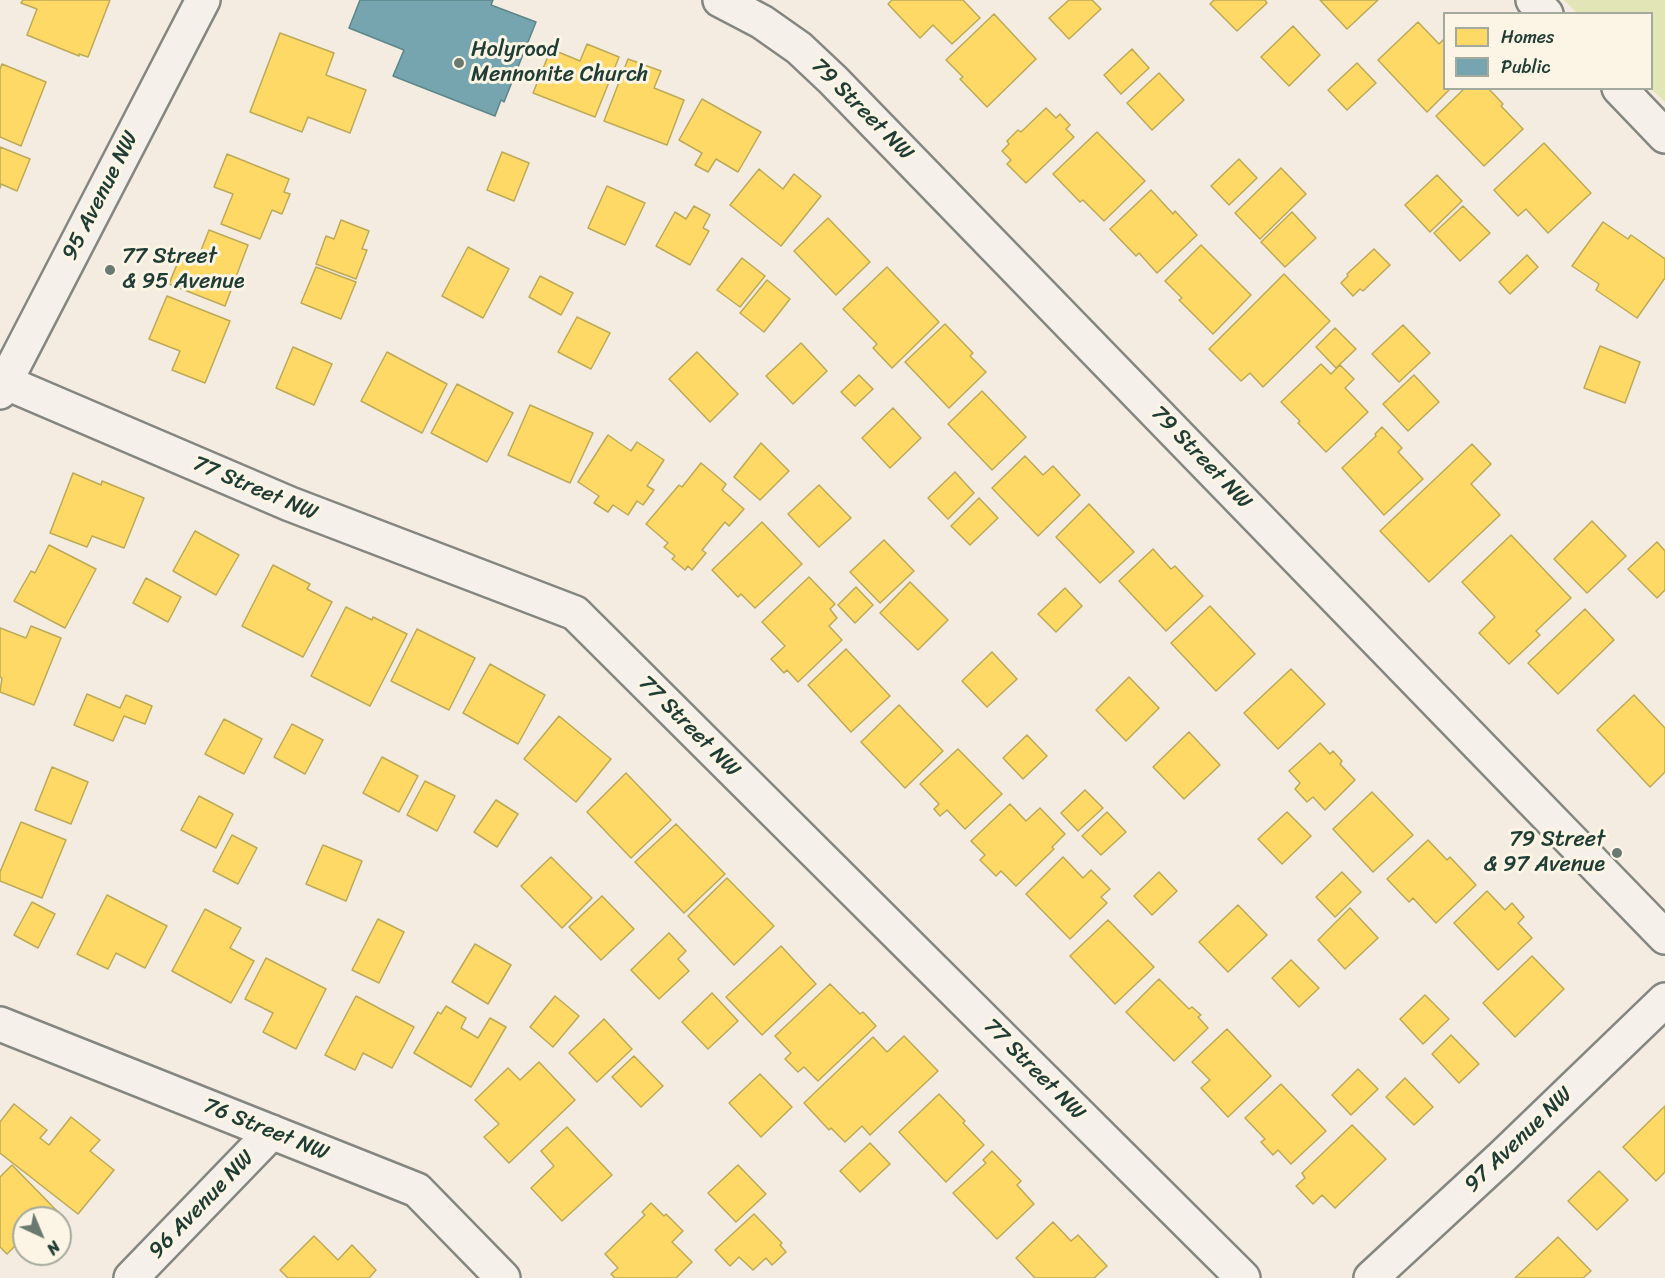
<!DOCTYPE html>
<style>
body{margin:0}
#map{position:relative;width:1665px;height:1278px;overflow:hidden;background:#f4ebe1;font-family:Sriracha,sans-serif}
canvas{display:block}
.legend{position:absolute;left:1443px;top:12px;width:210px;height:78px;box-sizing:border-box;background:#fcf5e5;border:2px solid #a4ab9e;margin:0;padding:8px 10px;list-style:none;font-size:18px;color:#1f3d34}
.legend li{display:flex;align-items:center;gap:12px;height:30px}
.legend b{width:30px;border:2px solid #a4ab9e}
.north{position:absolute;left:12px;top:1206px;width:60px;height:60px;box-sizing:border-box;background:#fcf5e5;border:2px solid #a4ab9e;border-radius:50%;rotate:136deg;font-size:16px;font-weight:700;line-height:24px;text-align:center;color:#1f3d34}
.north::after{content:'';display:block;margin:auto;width:21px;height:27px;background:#6a7a71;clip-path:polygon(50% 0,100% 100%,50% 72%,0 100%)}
</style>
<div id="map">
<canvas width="1665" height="1278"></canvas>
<ul class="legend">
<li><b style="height:16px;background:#ffd966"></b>Homes</li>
<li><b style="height:16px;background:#76a5af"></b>Public</li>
</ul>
<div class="north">N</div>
</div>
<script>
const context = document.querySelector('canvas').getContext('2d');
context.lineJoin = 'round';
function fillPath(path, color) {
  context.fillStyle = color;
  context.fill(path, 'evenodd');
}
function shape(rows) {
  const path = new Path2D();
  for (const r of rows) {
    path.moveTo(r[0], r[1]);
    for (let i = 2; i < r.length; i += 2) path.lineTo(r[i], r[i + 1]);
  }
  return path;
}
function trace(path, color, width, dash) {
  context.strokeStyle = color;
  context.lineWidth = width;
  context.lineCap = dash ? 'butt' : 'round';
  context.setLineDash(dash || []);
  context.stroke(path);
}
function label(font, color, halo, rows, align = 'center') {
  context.font = font + ' Sriracha,sans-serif';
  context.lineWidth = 6;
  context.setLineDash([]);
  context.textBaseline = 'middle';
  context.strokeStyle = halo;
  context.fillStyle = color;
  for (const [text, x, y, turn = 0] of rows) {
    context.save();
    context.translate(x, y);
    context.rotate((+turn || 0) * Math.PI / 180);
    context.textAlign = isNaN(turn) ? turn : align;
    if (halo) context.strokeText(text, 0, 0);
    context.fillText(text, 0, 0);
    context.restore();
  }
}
fillPath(shape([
 [1564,0,1665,0,1665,102,1651,89,1652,14,1577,13]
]), '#e2e5b6');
const homes = shape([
 [23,0,110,0,88,57,79,54,79,56,27,35,37,9,21,3,23,0],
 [892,0,963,0,980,18,952,44,933,25,920,38,888,4,892,0],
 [1069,0,1092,0,1101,9,1069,39,1049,18,1069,0],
 [1214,0,1265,0,1267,3,1237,31,1210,4,1214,0],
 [1320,0,1378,0,1347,29,1320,0],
 [994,14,1036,59,987,107,960,79,963,77,946,60,994,14],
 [1418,22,1439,44,1443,40,1444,42,1444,88,1451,88,1427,112,1378,60,1418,22],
 [1293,26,1320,55,1289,86,1261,57,1293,26],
 [280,33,334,53,326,75,366,90,350,133,308,117,302,132,250,112,280,33],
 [587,44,619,57,595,117,533,93,551,49,580,61,587,44],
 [1132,49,1149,68,1121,94,1104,75,1132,49],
 [628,59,661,71,654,88,684,100,667,145,604,121,628,59],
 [1357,63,1376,83,1347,110,1328,90,1357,63],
 [2,64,46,82,21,146,0,137,0,69,2,64],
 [1159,73,1184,100,1152,130,1127,103,1159,73],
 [1465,88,1488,88,1503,104,1501,106,1523,129,1484,166,1436,116,1465,88],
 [702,99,761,132,738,172,716,159,708,172,695,165,702,153,679,140,702,99],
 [1046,108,1056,118,1060,114,1070,125,1066,129,1074,137,1026,183,1007,164,1011,160,1002,151,1009,144,1007,141,1018,130,1021,132,1046,108],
 [1097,132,1145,181,1104,221,1083,200,1080,202,1053,174,1097,132],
 [1544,143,1591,193,1548,233,1526,209,1518,216,1494,190,1544,143],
 [0,147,30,159,17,191,1,184,0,188,0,147],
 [502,152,529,163,514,201,487,190,502,152],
 [227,154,289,179,284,192,290,194,282,214,272,210,260,239,221,224,233,194,214,187,227,154],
 [1239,159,1257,178,1229,205,1211,186,1239,159],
 [1281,168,1306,194,1260,239,1235,213,1281,168],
 [759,169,783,189,794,174,821,196,781,246,730,205,759,169],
 [1437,175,1462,201,1430,232,1405,205,1437,175],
 [607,186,645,203,625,245,588,228,607,186],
 [1151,190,1173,214,1175,211,1197,235,1157,273,1139,253,1136,256,1110,229,1151,190],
 [694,206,710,215,703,228,709,231,690,265,656,246,675,212,686,219,694,206],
 [1463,206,1490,233,1460,261,1434,233,1463,206],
 [1292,212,1316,238,1285,267,1261,242,1292,212],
 [828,218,870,262,836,295,794,251,828,218],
 [341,220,369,231,362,249,367,250,356,279,316,264,326,236,334,239,341,220],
 [1603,222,1628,239,1631,235,1665,259,1665,278,1637,318,1596,290,1599,284,1572,266,1603,222],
 [209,230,248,245,225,306,169,284,180,257,196,263,209,230],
 [1201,245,1251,295,1213,334,1179,300,1182,298,1165,281,1201,245],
 [468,247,509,269,483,318,442,296,468,247],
 [1374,249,1390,265,1363,291,1360,289,1353,296,1341,283,1348,276,1347,274,1374,249],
 [1527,255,1538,267,1510,294,1499,282,1527,255],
 [742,258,765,276,740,307,717,290,742,258],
 [316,267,356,282,341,319,301,303,316,267],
 [887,267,939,322,892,368,873,348,877,344,843,309,887,267],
 [1284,274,1330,321,1263,387,1250,373,1241,381,1209,349,1284,274],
 [540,276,573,293,561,315,529,297,540,276],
 [767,280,790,299,764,332,740,313,767,280],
 [167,296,230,321,205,383,172,370,180,351,149,339,167,296],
 [577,317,610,333,591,369,558,352,577,317],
 [945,324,973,353,970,356,986,372,949,408,905,362,945,324],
 [1403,325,1430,353,1399,382,1372,354,1403,325],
 [1335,328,1356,349,1336,368,1316,347,1335,328],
 [801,343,827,371,793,404,766,376,801,343],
 [1600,346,1640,362,1625,403,1584,388,1600,346],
 [293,347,332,364,314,405,276,388,293,347],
 [387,352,447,384,422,433,361,401,387,352],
 [697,352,738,394,710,422,669,379,697,352],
 [1321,364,1331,374,1340,365,1354,379,1345,388,1368,412,1326,452,1298,423,1300,421,1281,402,1321,364],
 [859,375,873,389,855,406,841,392,859,375],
 [1414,375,1439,402,1408,431,1383,404,1414,375],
 [457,384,513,413,487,462,431,433,457,384],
 [982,391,1026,437,992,470,948,424,982,391],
 [530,405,593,433,570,483,508,455,530,405],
 [893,408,921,438,890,468,862,438,893,408],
 [1382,427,1402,448,1398,452,1423,479,1384,515,1342,468,1376,436,1375,434,1382,427],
 [608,435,631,451,637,442,664,460,647,486,654,490,643,505,637,501,628,515,613,505,608,512,594,503,599,496,578,482,608,435],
 [761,443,789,471,760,500,734,477,761,443],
 [1472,444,1491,464,1471,484,1500,515,1429,582,1380,531,1472,444],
 [1025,456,1043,475,1053,466,1080,495,1038,536,992,488,1025,456],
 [701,463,726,484,722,490,744,509,729,526,725,522,702,550,706,553,692,570,688,566,685,570,672,559,675,556,664,547,668,543,646,524,679,485,682,487,701,463],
 [955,472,974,493,948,519,928,498,955,472],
 [73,473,101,485,102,481,144,498,124,548,92,536,87,547,50,533,73,473],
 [819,485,851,518,819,547,788,514,819,485],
 [979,498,998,518,970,545,951,526,979,498],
 [1089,504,1134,552,1100,583,1056,537,1089,504],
 [1592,521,1626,556,1587,593,1554,559,1592,521],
 [762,522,802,564,755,608,741,594,738,597,712,570,762,522],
 [195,531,239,555,216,595,173,571,195,531],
 [1511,535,1571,598,1536,631,1540,635,1509,664,1479,633,1495,617,1462,582,1511,535],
 [884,540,914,571,880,603,850,572,884,540],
 [1657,542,1665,551,1665,590,1657,598,1628,569,1657,542],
 [49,545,96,569,65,628,14,601,31,571,35,573,49,545],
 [1153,549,1171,569,1175,566,1203,596,1166,631,1119,581,1153,549],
 [273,565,310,584,307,589,332,602,303,657,242,626,273,565],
 [809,577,835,604,830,609,837,618,829,626,842,640,798,682,787,670,784,673,771,659,785,646,762,622,809,577],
 [146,578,181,597,168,622,133,603,146,578],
 [910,582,948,620,918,650,880,613,910,582],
 [856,587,873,605,855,623,838,605,856,587],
 [1065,588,1082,606,1056,632,1038,614,1065,588],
 [1210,606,1255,654,1216,691,1171,643,1210,606],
 [346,607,372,620,373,617,407,634,370,706,311,676,346,607],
 [1585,609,1614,640,1558,694,1528,663,1585,609],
 [31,626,61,638,34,705,0,692,2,678,0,677,0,628,26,638,31,626],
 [417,629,475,658,449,710,391,681,417,629],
 [846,649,890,696,851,732,808,685,846,649],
 [992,652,1017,679,987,707,962,681,992,652],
 [490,664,545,695,518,744,463,713,490,664],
 [1291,669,1325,704,1278,749,1244,713,1291,669],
 [1129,677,1159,708,1126,741,1096,710,1129,677],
 [87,694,120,708,126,695,152,706,145,724,124,716,113,741,74,725,87,694],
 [1634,695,1665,728,1665,772,1650,787,1597,730,1634,695],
 [899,705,943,751,905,788,861,742,899,705],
 [559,716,611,759,576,802,524,759,559,716],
 [224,719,262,739,244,774,205,754,224,719],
 [292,724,323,740,305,774,274,757,292,724],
 [1189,732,1220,765,1184,799,1153,767,1189,732],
 [1027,735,1047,756,1023,779,1003,758,1027,735],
 [1320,743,1330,754,1333,751,1342,761,1340,764,1355,780,1325,810,1313,797,1307,802,1295,789,1300,783,1289,771,1320,743],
 [958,749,1002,794,965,829,947,810,940,816,934,809,939,804,920,784,958,749],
 [382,757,418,776,399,812,363,793,382,757],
 [52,767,88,782,71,824,35,810,52,767],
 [626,773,671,820,631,858,587,812,626,773],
 [425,781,455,796,437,831,407,815,425,781],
 [1085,790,1103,808,1078,831,1061,813,1085,790],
 [1372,792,1413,835,1373,872,1333,829,1372,792],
 [199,796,233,814,216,848,181,830,199,796],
 [496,800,518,814,497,847,474,832,496,800],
 [1010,804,1026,821,1040,808,1065,834,1052,847,1054,849,1016,886,1001,871,996,876,980,860,985,855,971,841,1010,804],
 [1107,812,1126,832,1101,855,1082,836,1107,812],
 [1287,812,1311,836,1282,864,1258,839,1287,812],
 [21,822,66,840,42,898,0,881,0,872,21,822],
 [676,824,725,874,684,913,635,862,676,824],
 [232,835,257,848,238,884,213,871,232,835],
 [1428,840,1447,860,1450,857,1476,885,1436,923,1413,898,1409,902,1387,879,1428,840],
 [323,845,362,861,346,901,306,884,323,845],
 [551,857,592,898,562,928,521,886,551,857],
 [1063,857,1083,878,1091,870,1110,889,1101,897,1107,903,1070,939,1026,894,1063,857],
 [1159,872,1177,891,1152,915,1134,896,1159,872],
 [1342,872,1361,892,1335,917,1316,897,1342,872],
 [727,878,774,926,734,965,688,916,727,878],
 [1487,891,1505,910,1512,903,1524,917,1518,923,1532,938,1498,970,1454,923,1487,891],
 [107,895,167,926,145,968,116,953,108,969,77,954,107,895],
 [602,896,634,929,601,960,569,927,602,896],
 [32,902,55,914,38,948,14,935,32,902],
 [1238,905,1267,935,1228,972,1199,942,1238,905],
 [1350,908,1378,938,1345,969,1318,940,1350,908],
 [205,909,241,928,230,948,254,961,231,1003,172,971,205,909],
 [378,919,404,932,379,983,352,970,378,919],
 [1108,920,1154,967,1115,1004,1070,956,1108,920],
 [669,933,686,951,678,959,689,971,659,999,631,970,669,933],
 [475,944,511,965,488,1004,452,982,475,944],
 [781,946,816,984,762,1035,726,997,781,946],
 [1532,956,1564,989,1515,1037,1483,1003,1532,956],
 [266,958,326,989,296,1049,263,1032,273,1013,245,999,266,958],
 [1291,960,1319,988,1299,1007,1272,978,1291,960],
 [1159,979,1189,1009,1192,1007,1201,1015,1198,1017,1208,1028,1174,1061,1126,1012,1159,979],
 [830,984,860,1014,863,1012,876,1026,818,1081,804,1067,798,1072,785,1059,791,1053,775,1036,830,984],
 [712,993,738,1021,708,1049,682,1022,712,993],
 [1425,995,1449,1019,1423,1044,1400,1019,1425,995],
 [356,996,414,1027,392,1068,363,1053,355,1070,325,1055,356,996],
 [555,996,579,1016,553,1047,530,1027,555,996],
 [446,1006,466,1018,461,1028,478,1038,490,1018,506,1027,471,1087,414,1053,438,1012,441,1014,446,1006],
 [604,1019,632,1049,597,1082,569,1053,604,1019],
 [1227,1029,1271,1076,1228,1117,1201,1088,1210,1080,1192,1062,1227,1029],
 [1451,1035,1479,1064,1459,1083,1432,1054,1451,1035],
 [904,1036,938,1071,870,1135,862,1126,845,1142,831,1128,829,1130,804,1103,873,1037,887,1052,904,1036],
 [634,1056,663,1086,641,1107,612,1077,634,1056],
 [539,1062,575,1100,509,1163,484,1137,499,1124,475,1100,508,1068,520,1080,539,1062],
 [1358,1069,1378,1089,1351,1115,1332,1095,1358,1069],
 [760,1074,792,1107,761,1137,729,1103,760,1074],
 [1405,1078,1433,1107,1414,1125,1386,1097,1405,1078],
 [1281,1084,1326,1131,1291,1164,1278,1150,1273,1155,1261,1142,1265,1139,1245,1118,1281,1084],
 [939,1094,965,1121,963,1123,984,1145,946,1182,899,1132,939,1094],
 [14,1104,47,1130,40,1138,49,1145,71,1117,100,1140,90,1151,114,1170,78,1214,0,1153,0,1122,14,1104],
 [1665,1106,1665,1172,1656,1181,1623,1147,1665,1106],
 [1352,1125,1386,1159,1335,1208,1322,1195,1313,1204,1296,1186,1305,1178,1302,1173,1352,1125],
 [567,1127,612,1175,562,1221,531,1188,554,1166,541,1151,567,1127],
 [870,1143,890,1164,860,1192,840,1171,870,1143],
 [992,1151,1021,1181,1017,1185,1034,1204,997,1239,953,1193,986,1163,983,1160,992,1151],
 [12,1165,59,1213,53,1218,24,1218,24,1237,7,1254,0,1247,0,1177,12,1165],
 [738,1165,766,1194,736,1222,708,1193,738,1165],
 [1599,1171,1628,1200,1597,1230,1568,1201,1599,1171],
 [651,1203,664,1216,666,1214,683,1231,672,1242,692,1262,676,1278,615,1278,611,1274,618,1268,605,1254,645,1215,642,1212,651,1203],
 [754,1214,782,1243,780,1245,786,1252,772,1265,766,1258,753,1270,739,1257,730,1266,715,1250,754,1214],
 [1053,1222,1071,1241,1078,1235,1107,1266,1094,1278,1035,1278,1016,1258,1053,1222],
 [314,1236,338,1260,352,1245,376,1270,369,1278,288,1278,280,1270,314,1236],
 [1558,1237,1591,1271,1583,1278,1515,1278,1558,1237]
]);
fillPath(homes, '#ffd966');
trace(homes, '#bcaa57', 1.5);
const public = shape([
 [360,0,493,0,491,5,536,22,504,102,501,100,495,116,393,76,404,50,349,28,360,0]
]);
fillPath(public, '#76a5af');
trace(public, '#5c868a', 1.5);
const minor = shape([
 [1533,0,1546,14],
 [1619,88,1665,136],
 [0,380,290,504,575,613,1243,1278],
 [0,1024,417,1190,503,1278],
 [131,1278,272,1132],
 [1371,1278,1503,1156,1665,1000]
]);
const tertiary = shape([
 [720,0,762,22,799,48,833,80,1665,937],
 [0,392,203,0]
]);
trace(minor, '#848680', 38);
trace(tertiary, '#848680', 38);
trace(minor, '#f5f1ea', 33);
trace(tertiary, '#f5f1ea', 33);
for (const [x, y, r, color] of [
 [459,63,6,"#6a7a71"],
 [110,270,6,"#6a7a71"],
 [1617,853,6,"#6a7a71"]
]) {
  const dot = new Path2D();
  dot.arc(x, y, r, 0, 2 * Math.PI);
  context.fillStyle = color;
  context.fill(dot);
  trace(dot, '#fcf5e5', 2);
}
label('22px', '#1f3d34', '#fcf5e5', [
 ["Holyrood",471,50],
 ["Mennonite Church",471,75],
 ["77 Street",122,257],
 ["& 95 Avenue",122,282],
 ["79 Street",1605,840,"right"],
 ["& 97 Avenue",1605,865,"right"]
], 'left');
label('22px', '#1f3d34', '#fcf5e5', [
 ["79 Street NW",862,110,45],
 ["95 Avenue NW",101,196,-63],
 ["79 Street NW",1201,458,46],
 ["77 Street NW",255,489,23],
 ["77 Street NW",689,727,45],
 ["77 Street NW",1034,1070,45],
 ["76 Street NW",266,1130,22],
 ["97 Avenue NW",1519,1140,-44],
 ["96 Avenue NW",202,1205,-46]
]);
</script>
